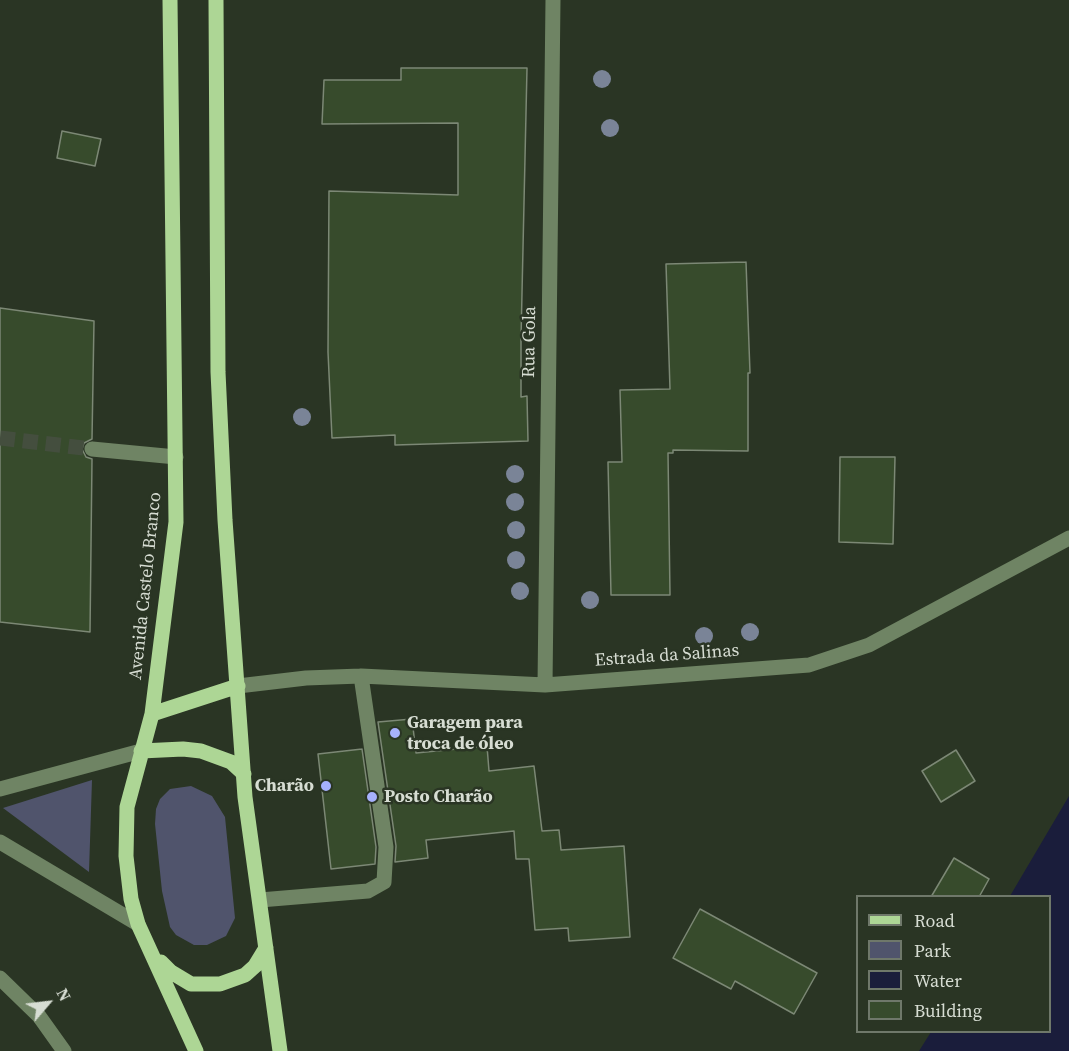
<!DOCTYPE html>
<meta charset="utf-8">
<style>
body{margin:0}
#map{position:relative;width:1069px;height:1051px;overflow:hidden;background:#2a3524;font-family:"Source Serif 4",serif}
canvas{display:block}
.legend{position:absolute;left:856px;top:895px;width:195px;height:138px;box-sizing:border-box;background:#2a3524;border:2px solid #6f786a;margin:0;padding:8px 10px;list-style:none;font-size:18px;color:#d7ddd3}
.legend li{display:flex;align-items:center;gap:12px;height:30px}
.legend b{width:30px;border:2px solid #6f786a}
.north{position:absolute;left:18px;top:973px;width:60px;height:60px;-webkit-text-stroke:4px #2a3524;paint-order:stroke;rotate:62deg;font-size:16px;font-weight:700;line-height:24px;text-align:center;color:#d7ddd3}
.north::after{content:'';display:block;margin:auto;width:21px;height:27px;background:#d7ddd3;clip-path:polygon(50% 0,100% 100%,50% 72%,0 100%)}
</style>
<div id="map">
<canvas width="1069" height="1051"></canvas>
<ul class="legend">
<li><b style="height:8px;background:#add695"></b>Road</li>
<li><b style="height:16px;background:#50546c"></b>Park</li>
<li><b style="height:16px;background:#1a1d3b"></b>Water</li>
<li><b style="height:16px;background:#374b2c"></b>Building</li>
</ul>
<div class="north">N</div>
</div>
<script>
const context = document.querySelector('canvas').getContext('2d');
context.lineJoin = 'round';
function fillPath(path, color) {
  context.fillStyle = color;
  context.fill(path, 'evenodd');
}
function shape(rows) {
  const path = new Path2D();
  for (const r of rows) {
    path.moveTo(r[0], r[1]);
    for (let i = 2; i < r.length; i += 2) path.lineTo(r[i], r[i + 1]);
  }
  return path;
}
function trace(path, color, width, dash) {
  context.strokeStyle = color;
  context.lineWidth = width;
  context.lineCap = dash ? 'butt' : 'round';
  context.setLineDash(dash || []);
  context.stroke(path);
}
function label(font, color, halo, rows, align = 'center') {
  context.font = font + ' "Source Serif 4",serif';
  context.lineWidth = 5;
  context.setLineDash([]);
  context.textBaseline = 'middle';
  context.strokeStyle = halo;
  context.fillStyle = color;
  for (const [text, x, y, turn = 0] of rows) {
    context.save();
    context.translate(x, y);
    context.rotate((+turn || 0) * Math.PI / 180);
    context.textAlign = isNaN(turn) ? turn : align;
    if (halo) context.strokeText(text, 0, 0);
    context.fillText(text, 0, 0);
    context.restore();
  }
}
fillPath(shape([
 [92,780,89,872,3,808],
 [191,786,212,796,225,817,235,918,226,936,207,945,194,945,176,935,170,927,162,891,155,824,156,809,160,799,170,789]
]), '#50546c');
fillPath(shape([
 [1069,796,1069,1051,919,1051,931,1032,1050,1032,1050,896,1010,896]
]), '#1a1d3b');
const building = shape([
 [401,68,527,68,521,338,521,397,527,396,528,441,395,445,395,435,332,438,328,352,329,191,458,195,458,123,322,124,324,80,401,80,401,68],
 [62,131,101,139,95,166,57,158,62,131],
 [746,262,750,373,748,373,748,451,673,450,673,453,668,453,670,595,611,595,608,462,622,462,620,390,670,389,666,264,746,262],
 [0,308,94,321,92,439,84,443,82,449,86,457,92,459,90,632,0,622,0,308],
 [840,457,895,457,893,544,839,542,840,457],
 [412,719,416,753,487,746,489,771,534,766,542,831,559,830,561,850,624,846,630,937,569,941,568,928,535,930,529,859,516,859,514,831,426,840,428,858,395,862,396,846,378,722,412,719],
 [362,749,376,847,375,864,331,869,318,754,362,749],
 [956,750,975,781,941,802,922,771,956,750],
 [954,858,989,879,979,897,931,897,954,858],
 [700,909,817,973,794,1014,735,981,731,989,673,958,700,909]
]);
fillPath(building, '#374b2c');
trace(building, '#7c8875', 1.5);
trace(shape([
 [0,438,92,449]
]), '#444e3e', 15, [15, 8]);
trace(shape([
 [92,449,176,457],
 [545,685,553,0],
 [238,686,306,678,361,676,545,685,809,665,869,645,1069,538],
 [0,789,141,751],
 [0,842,138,924],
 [260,900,368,891,384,882,386,847,361,676],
 [0,978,39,1016,64,1051]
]), '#6f8464', 15);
trace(shape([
 [170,0,176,522,152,714,127,807,126,856,131,899,138,924,196,1051],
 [216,0,218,372,225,520,245,797,280,1051],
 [152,714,238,686],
 [141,751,183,749,201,751,231,762,244,774],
 [161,962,171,972,191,984,220,984,245,975,255,966,266,948]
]), '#add695', 15);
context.fillStyle = '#7a8497';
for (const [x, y] of [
 [602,79],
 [610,128],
 [302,417],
 [515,474],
 [515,502],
 [516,530],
 [516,560],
 [520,591],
 [590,600],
 [750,632],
 [704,636]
]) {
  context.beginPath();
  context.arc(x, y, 9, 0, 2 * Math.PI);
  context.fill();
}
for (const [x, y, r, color] of [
 [395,733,6,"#a6b1fc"],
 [326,786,6,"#a6b1fc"],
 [372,797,6,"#a6b1fc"]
]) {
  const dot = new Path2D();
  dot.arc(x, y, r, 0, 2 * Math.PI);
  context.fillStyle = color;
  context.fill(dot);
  trace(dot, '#2a3524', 2);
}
label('18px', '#d7ddd3', '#2a3524', [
 ["Rua Gola",530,342,-89],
 ["Avenida Castelo Branco",146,586,-84],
 ["Estrada da Salinas",667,656,-4]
]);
label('bold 18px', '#d7ddd3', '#2a3524', [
 ["Garagem para",407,723],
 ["troca de óleo",407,744],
 ["Charão",314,786,"right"],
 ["Posto Charão",384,797]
], 'left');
</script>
